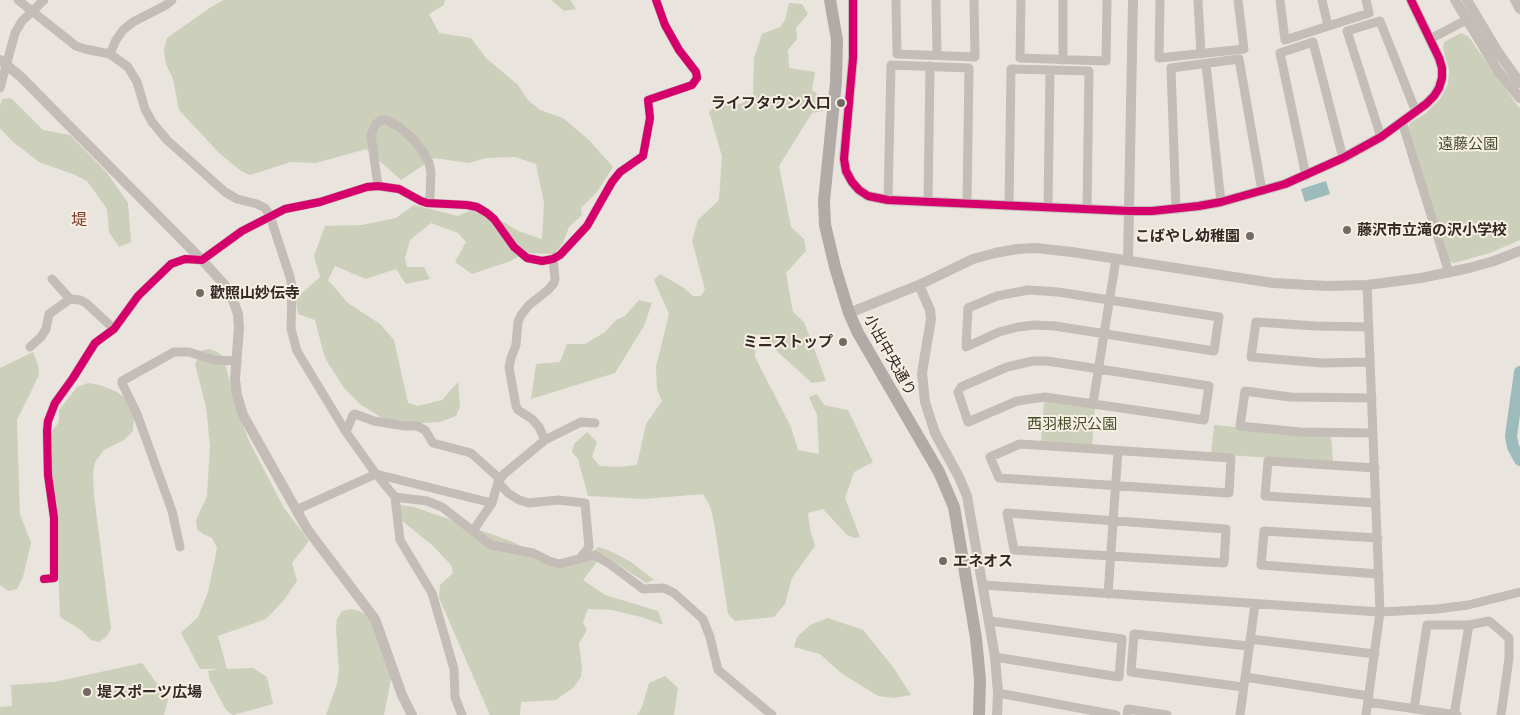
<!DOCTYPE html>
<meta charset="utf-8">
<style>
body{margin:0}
canvas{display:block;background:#eae4de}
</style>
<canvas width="1520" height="715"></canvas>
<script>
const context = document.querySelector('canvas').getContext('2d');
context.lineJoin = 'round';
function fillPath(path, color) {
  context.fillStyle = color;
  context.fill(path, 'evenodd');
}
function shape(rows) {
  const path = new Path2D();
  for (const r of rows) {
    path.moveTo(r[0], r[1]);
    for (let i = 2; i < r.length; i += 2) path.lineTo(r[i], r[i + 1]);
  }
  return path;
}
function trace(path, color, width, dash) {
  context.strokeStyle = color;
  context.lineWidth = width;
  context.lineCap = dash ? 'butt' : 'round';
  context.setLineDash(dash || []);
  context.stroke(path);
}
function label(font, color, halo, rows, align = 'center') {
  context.font = font + ' Barlow,"Noto Sans JP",sans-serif';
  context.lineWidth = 4;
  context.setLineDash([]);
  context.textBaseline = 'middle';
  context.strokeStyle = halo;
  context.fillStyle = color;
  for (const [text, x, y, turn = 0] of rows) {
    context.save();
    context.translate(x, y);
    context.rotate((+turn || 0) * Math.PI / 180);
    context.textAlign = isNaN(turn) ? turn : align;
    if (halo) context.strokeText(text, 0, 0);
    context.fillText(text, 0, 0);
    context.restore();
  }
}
fillPath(shape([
 [224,0,445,0,444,5,429,14,439,33,471,38,486,58,518,85,527,99,540,110,563,118,589,140,613,167,597,192,581,208,582,215,569,227,563,243,554,254,526,253,508,262,472,274,455,262,466,242,458,233,431,223,410,240,405,258,407,267,424,267,430,279,406,284,396,269,366,279,335,266,328,280,348,303,380,324,394,340,408,403,418,406,442,400,458,382,460,407,456,416,440,422,394,425,361,405,344,388,325,358,315,320,298,314,296,301,301,294,320,277,314,256,325,226,362,225,396,218,414,205,458,216,472,210,491,214,518,231,542,239,544,203,536,164,515,157,486,158,469,163,434,158,401,180,366,149,316,163,291,162,250,175,241,171,220,154,179,110,173,79,166,64,164,50,167,38,211,7],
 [551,0,570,0,576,9,564,11],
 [789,3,802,4,808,14,796,28,797,39,788,50,789,68,815,72,812,90,821,97,823,111,812,113,779,166,791,227,804,239,806,251,786,273,793,312,804,322,826,381,812,383,757,333,755,357,791,427,798,450,819,454,817,415,809,397,817,394,824,405,848,410,873,462,854,472,845,498,860,537,854,538,847,535,823,509,808,513,810,529,815,546,792,578,785,604,774,617,735,621,728,614,714,522,710,506,703,494,644,499,588,496,578,459,572,452,574,444,587,432,597,442,592,457,600,466,618,467,637,465,646,424,662,401,657,390,656,367,669,314,654,280,660,274,684,288,693,296,701,296,705,289,692,241,698,220,719,200,722,156,709,112,718,102,741,104,753,97,754,58,762,34,780,27,785,20],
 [1461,33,1468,36,1520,109,1520,240,1490,253,1454,263,1449,261,1408,128,1410,123,1425,114,1440,99,1448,84,1449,70,1443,48,1444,42],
 [11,98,43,130,70,135,108,174,128,203,131,242,119,247,109,232,107,209,87,181,75,175,39,162,12,141,0,128,0,105,2,99],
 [639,300,652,303,644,326,615,373,531,399,536,364,560,362,567,344,585,344,605,332,616,320,625,316],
 [210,349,219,353,224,359,237,410,249,441,284,508,309,541,292,563,297,581,284,600,266,619,218,636,227,669,253,668,267,677,273,704,233,715,226,710,210,680,208,671,218,669,200,669,181,633,198,617,208,592,217,548,212,538,203,534,197,529,196,520,207,496,210,446,206,407,195,364,202,350],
 [33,352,38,365,39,375,17,420,20,514,31,543,23,577,17,589,8,591,0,585,0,368],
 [88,383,100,385,117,392,129,401,134,415,133,431,124,440,104,450,95,462,93,472,94,495,111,629,106,637,99,642,91,640,81,630,60,617,58,561,48,452,51,432,59,422,59,410,77,387],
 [1044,401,1095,407,1092,446,1041,442],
 [1214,425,1331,436,1333,462,1211,454],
 [399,505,414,507,511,541,563,566,583,562,598,547,610,551,631,562,654,580,646,583,603,554,583,580,605,595,658,611,663,625,645,618,612,610,588,609,583,622,587,630,579,643,582,668,581,677,574,687,556,700,521,702,520,715,490,715,439,598,440,585,453,573,451,565,433,546,395,515],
 [351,609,359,611,374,619,393,654,392,674,384,715,326,715,337,684,339,670,336,630,337,619,342,611],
 [828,618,863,630,893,667,911,695,894,698,878,696,841,673,820,654,794,647,797,637,810,625],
 [142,663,168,699,164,715,0,715,0,707,12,706,11,685,54,682],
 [665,676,678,688,674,715,637,715,642,707,649,683]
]), '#cccfb9');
fillPath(shape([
 [1326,181,1330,194,1305,202,1301,189]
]), '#9cbbba');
trace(shape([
 [1520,372,1511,436,1513,447,1520,460]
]), '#9cbbba', 12);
trace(shape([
 [18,0,76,46,85,49,110,54,128,67,137,82,145,109,152,122,167,140,225,192,237,199,257,204,265,208,270,216,290,277,292,287,291,329,297,351,346,432,376,474,296,510],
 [896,0,897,54,975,57,974,0],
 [936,0,937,55],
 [1021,0,1020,58,1106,61,1107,0],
 [1160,0,1159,58,1244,49,1238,0],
 [1198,0,1201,54],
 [1280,0,1285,40,1369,13,1366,0],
 [1322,0,1328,26],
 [1430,39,1472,17],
 [110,54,116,40,123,30,133,22,166,5,172,0],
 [1063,60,1063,0],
 [1206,64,1221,202],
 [0,88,15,33,22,21,44,0],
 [1402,122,1449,273],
 [1381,137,1347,31,1380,21,1416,112],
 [1306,176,1280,53,1313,42,1343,158],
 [378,186,371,135,376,124,381,120,386,120,399,127,412,138,422,150,429,163,431,172,430,197,427,203],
 [888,200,891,65,969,68,967,203],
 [928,202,930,66],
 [1009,205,1011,69,1089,71,1087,209],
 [1048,207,1050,70],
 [1176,209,1171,68,1239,59,1262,191],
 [52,279,70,299],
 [1028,290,1058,292,1219,317,1214,351,1055,326,1035,325,1018,327,999,332,966,347,968,308,997,296,1028,290],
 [1369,327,1316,326,1256,322,1251,357,1322,363,1370,362],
 [30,347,41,337,46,329,49,314,70,299,80,300,86,303,114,329],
 [1033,361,1047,361,1209,386,1204,420,1045,397,1017,401,968,422,958,392,961,387,1007,367,1033,361],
 [1372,398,1290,397,1245,391,1240,426,1300,432,1373,433],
 [1093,403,1116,259],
 [346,432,353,415,355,414,374,421,405,426,417,426,425,430,433,443,471,453,500,479],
 [545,440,581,422,595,423],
 [1020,444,1231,458,1229,493,999,478,990,457,1020,444],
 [1375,468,1268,461,1265,496,1376,503],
 [376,474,395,497,427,501,442,507,491,545,533,553,549,561,559,564,594,555,607,562,643,589,664,588,674,593,703,619,710,637,718,670,772,715],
 [376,474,492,503],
 [498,482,508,493,519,500,529,503,558,500,585,503,589,547,581,557],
 [395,497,400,540,432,593,454,669,455,697,462,715],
 [1007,513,1226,529,1224,563,1014,550,1007,513],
 [473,531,492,503,498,482,504,474,545,440,539,427,532,419,518,410,516,406,509,367,511,358,516,345,518,322,521,315,529,305,548,290,554,283,555,279,553,259],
 [1378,538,1264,531,1261,565,1379,574],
 [180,547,172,511,137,414,122,383,122,381,174,352,189,352,214,360,237,361],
 [44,579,54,578,54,518,48,475,47,431,48,421,55,403,73,378,95,343,114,329,138,296,171,264,185,259,202,260,242,231,285,209,320,202,367,187,378,186,399,189,421,201,427,203,467,205,477,207,487,213,494,219,514,247,527,258,542,261,553,259,560,255,587,226,612,182,620,172,643,156,650,118,648,100,692,85,697,78,696,72,679,50,665,25,656,0],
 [983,585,1380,612,1437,609,1468,605,1520,592],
 [1108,594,1118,451],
 [990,621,1122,639,1119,677,995,657],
 [1250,639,1375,654],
 [1245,677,1369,696],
 [1243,687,1131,672,1134,634,1249,646],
 [998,693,1116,715],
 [1368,702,1457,715],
 [1414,709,1427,625,1469,625,1489,621,1509,638,1509,658,1501,715],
 [1127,715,1128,709,1167,715],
 [1240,715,1255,604],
 [1366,715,1380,612,1367,285],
 [1454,715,1469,625]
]), '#c3bcb7', 9);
trace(shape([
 [853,0,853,58,844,159,846,171,852,182,859,190,868,196,888,200,1129,211,1152,211,1199,206,1221,202,1285,184,1343,158,1381,137,1426,104,1434,96,1439,88,1442,78,1442,68,1439,58,1411,0],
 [1455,0,1498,71,1520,98],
 [1467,0,1498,52,1520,83],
 [1515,0,1520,9],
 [0,60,20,76,202,260,223,283,230,292,238,314,239,328,235,379,237,395,243,415,307,529,375,619,402,695,412,715],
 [1128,261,1133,0],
 [919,285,930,310,931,319,922,373,925,402,935,433,959,477,967,496,995,657,998,693,997,715],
 [849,313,919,285,973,259,995,253,1017,249,1036,248,1072,252,1273,283,1327,286,1367,285,1421,278,1469,268,1494,261,1520,251]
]), '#c3bcb7', 10);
trace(shape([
 [830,0,837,40,836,82,824,201,825,225,835,267,849,313,858,333,939,472,954,507,976,638,980,680,979,715]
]), '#b1aba7', 12);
trace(shape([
 [853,0,853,58,844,159,846,171,852,182,859,190,868,196,888,200,1129,211,1152,211,1199,206,1221,202,1285,184,1343,158,1381,137,1426,104,1434,96,1439,88,1442,78,1442,68,1439,58,1411,0],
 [44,579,54,578,54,518,48,475,47,431,48,421,55,403,73,378,95,343,114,329,138,296,171,264,185,259,202,260,242,231,285,209,320,202,367,187,378,186,399,189,421,201,427,203,467,205,477,207,487,213,494,219,514,247,527,258,542,261,553,259,560,255,587,226,612,182,620,172,643,156,650,118,648,100,692,85,697,78,696,72,679,50,665,25,656,0]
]), '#d6006c', 8);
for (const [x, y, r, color] of [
 [841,103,5,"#736a66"],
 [1347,230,5,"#736a66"],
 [1250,236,5,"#736a66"],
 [200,293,5,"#736a66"],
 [843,342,5,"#736a66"],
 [943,561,5,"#736a66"],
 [87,692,5,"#736a66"]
]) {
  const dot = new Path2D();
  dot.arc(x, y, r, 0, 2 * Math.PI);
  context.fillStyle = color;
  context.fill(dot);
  trace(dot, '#f7eee4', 2);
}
label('bold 15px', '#332926', '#f7eee4', [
 ["ライフタウン入口",831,103,"right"],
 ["藤沢市立滝の沢小学校",1357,230],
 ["こばやし幼稚園",1240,236,"right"],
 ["歡照山妙伝寺",210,293],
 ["ミニストップ",833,342,"right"],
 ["エネオス",953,561],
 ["堤スポーツ広場",97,692]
], 'left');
label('15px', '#444f2c', '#f7eee4', [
 ["遠藤公園",1468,144],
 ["西羽根沢公園",1072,424]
]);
label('15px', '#332926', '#f7eee4', [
 ["小出中央通り",890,355,61]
]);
label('16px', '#7c3524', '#f7eee4', [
 ["堤",79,220]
]);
</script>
